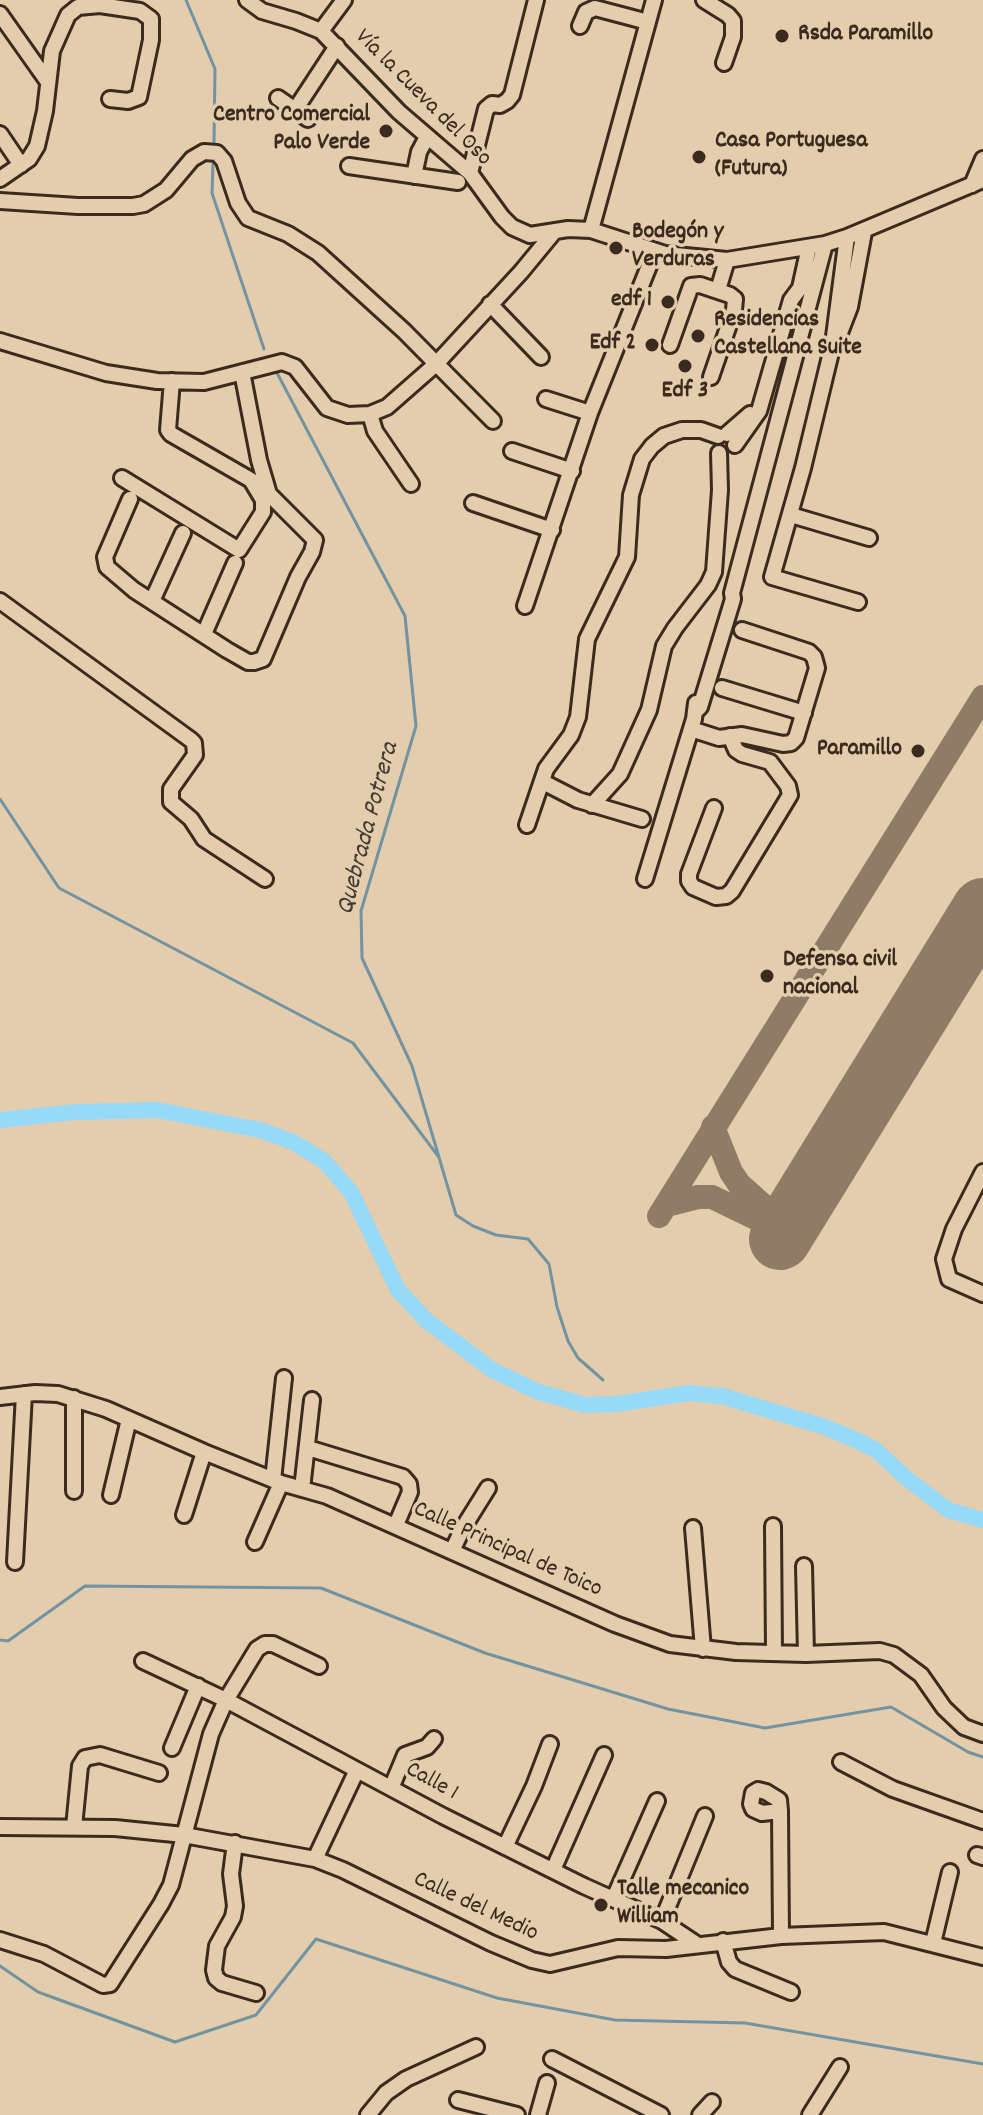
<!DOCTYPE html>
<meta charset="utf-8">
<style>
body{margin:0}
canvas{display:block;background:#e4cdad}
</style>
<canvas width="983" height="2115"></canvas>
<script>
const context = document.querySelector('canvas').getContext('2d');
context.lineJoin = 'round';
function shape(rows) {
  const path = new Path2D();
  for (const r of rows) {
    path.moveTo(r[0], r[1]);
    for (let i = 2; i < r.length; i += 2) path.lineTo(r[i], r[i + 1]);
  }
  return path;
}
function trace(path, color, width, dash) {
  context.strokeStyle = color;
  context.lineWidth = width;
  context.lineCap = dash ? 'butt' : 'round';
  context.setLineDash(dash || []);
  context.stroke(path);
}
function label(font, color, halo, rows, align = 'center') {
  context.font = font + ' Dekko,sans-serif';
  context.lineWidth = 7;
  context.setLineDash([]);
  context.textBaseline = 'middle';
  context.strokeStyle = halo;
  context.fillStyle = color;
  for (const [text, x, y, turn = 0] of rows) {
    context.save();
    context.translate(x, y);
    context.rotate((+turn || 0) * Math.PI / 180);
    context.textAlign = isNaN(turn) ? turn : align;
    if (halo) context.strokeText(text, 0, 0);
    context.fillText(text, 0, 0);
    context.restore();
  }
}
trace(shape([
 [186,0,215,69,214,142],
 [213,164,212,193,264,349],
 [276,371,405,616,416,726,361,911,362,958,412,1066,456,1215,473,1226,496,1235,528,1239,549,1264,557,1307,568,1341,578,1358,603,1380],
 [0,799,59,888,353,1043,438,1156],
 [0,1640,8,1641,85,1586,321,1588,485,1653,668,1709,765,1728,891,1707,968,1752,983,1757],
 [0,1966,38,1992,175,2042,256,2015,316,1939,497,1998,615,2020,745,2023,983,2064]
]), '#7293a1', 3);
trace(shape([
 [0,1120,75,1112,157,1110,260,1130,293,1142,324,1161,351,1192,398,1290,426,1320,492,1370,539,1392,585,1405,617,1404,688,1393,722,1396,825,1427,856,1440,876,1450,905,1477,948,1510,983,1520]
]), '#96d9f8', 16);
trace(shape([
 [713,1127,731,1172,739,1184,787,1227],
 [666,1205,698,1197,712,1197,772,1226],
 [659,1216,983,697]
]), '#907c66', 24);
trace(shape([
 [780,1239,983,909]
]), '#907c66', 62);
const minor = shape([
 [247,0,262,11,296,21,321,31,399,112,470,173,502,217,512,227,530,235,568,229,591,230,665,254,727,260,825,244,847,237,983,180],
 [704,0,728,15,733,21,733,37,724,63],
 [0,14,48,82],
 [580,26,586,12,595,8,648,22],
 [321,31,344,0],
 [278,98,308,119],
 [295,110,337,46],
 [0,134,21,165],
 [349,166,458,182],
 [470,173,486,109,492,104,500,105,507,101,512,95,536,0],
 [414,176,419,152,427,137],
 [0,179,29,159,37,146,45,111,52,51,68,15,78,7,100,5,140,11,151,19,151,40,139,97,128,101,110,99],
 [972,185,983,159],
 [0,201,78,206,133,206,144,204,166,190,192,159,204,152,217,153,224,161,238,203,248,218,288,234,318,253,404,331,493,421],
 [591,230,654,0],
 [847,237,833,344,803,468,772,577,858,602],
 [718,290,727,260],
 [490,304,541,357],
 [838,338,850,307,864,232],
 [0,341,106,373,157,381,204,382,282,362,295,367,327,408,348,415,370,414,387,407,436,364,521,272,554,232],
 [670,345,691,286,700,285,730,295,735,299,734,310,711,377],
 [546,399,590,413],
 [370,414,375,431,411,484],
 [727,434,750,414],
 [735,445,759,411,791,300,800,288,809,247],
 [512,451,572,471],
 [122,478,239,550,263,512,263,500,251,480,171,434,168,430,172,381],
 [130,499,105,557,107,567,134,590,227,650,248,662,254,662,263,659,298,577,312,552,315,540,269,494,259,460,242,372],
 [473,503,552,530],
 [791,515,869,538],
 [0,601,191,740,194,743,195,755,171,789,171,802,191,819,204,839,265,879],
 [152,601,183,533],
 [525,606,590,413,655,251],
 [204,634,235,563],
 [722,688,804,713],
 [696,711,700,707,733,599,732,593,825,244],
 [691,729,719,738,742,735,783,744,791,743,796,738,817,668,814,657,809,652,742,630],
 [543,782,578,800,642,819],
 [592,805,620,774,649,710,664,646,675,628,708,585,714,572,720,490,719,453],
 [714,808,689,874,689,881,693,887,716,897,726,896,732,891,790,795,788,786,770,762,742,754,736,750,730,736],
 [527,825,546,769,571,735,578,717,587,639,627,557,631,495,642,459,652,446,664,436,682,430,701,430,718,436],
 [645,879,694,719,696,703],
 [983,1172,954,1229,944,1259,949,1279,983,1294],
 [0,1397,35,1393,58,1394,106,1409,204,1452,281,1483,327,1496,615,1624,670,1644,736,1652,806,1654,880,1651,894,1655,921,1675,944,1708,964,1727,983,1734],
 [308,1448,403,1477,409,1484,410,1492,396,1525],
 [273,1480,284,1378],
 [302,1489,312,1400],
 [74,1491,74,1398],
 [111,1495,129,1419],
 [184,1515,204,1452],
 [773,1526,774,1652],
 [693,1528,703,1649],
 [255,1542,281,1483],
 [452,1551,463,1528,488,1488],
 [15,1562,24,1394],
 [804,1566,806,1654],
 [143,1661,226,1700,443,1816,584,1886,662,1921,698,1945],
 [172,1748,198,1686],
 [841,1762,893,1789,983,1821],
 [392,1786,405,1755,427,1747,434,1739],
 [780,1811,762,1813,753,1809,751,1804,753,1793,758,1790,766,1792,779,1800,780,1811,781,1936],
 [0,1827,115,1828,184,1835,315,1859,343,1870,491,1943,532,1960,550,1964,618,1948,666,1949,781,1936,884,1932,983,1957],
 [74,1827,80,1766,85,1758,100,1755,159,1773],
 [235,1843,231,1874,235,1906,233,1917,217,1946,214,1970,216,1978,222,1983,256,1993],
 [505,1847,534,1786,550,1744],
 [977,1855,983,1857],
 [315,1859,357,1770],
 [553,1870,604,1755],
 [614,1898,657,1801],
 [662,1921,705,1816],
 [0,1940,44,1954,103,1985,110,1984,161,1904,171,1885,211,1734,226,1700,257,1649,265,1644,273,1644,319,1666],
 [723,1941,729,1962,735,1969,791,1992],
 [933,1943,950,1872],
 [552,2059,661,2115],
 [458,2100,517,2115],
 [368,2115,386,2093,406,2079,476,2047],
 [538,2115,547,2083],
 [700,2115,712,2102],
 [810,2115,840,2067]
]);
trace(minor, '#3b2a1e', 20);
trace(minor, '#e4cdad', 14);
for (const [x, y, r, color] of [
 [782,36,8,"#3b2a1e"],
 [386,131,8,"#3b2a1e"],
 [699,157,8,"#3b2a1e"],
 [616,248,8,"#3b2a1e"],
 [668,302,8,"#3b2a1e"],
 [698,336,8,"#3b2a1e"],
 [652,345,8,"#3b2a1e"],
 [685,366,8,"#3b2a1e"],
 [918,751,8,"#3b2a1e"],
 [767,976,8,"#3b2a1e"],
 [601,1905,8,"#3b2a1e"]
]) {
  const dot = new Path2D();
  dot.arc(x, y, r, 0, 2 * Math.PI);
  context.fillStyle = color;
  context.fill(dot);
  trace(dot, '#e4cdad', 3);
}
label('bold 24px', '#3b2a1e', '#e4cdad', [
 ["Rsda Paramillo",798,36],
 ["Centro Comercial",370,117,"right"],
 ["Palo Verde",370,145,"right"],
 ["Casa Portuguesa",715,143],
 ["(Futura)",715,171],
 ["Bodegón y",632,234],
 ["Verduras",632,262],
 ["edf 1",652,302,"right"],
 ["Residencias",714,322],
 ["Castellana Suite",714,350],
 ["Edf 2",636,345,"right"],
 ["Edf 3",685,393,"center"],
 ["Paramillo",902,751,"right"],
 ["Defensa civil",783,962],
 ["nacional",783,990],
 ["Talle mecanico",617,1891],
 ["William",617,1919]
], 'left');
label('24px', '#3b2a1e', '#e4cdad', [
 ["Vía la Cueva del Oso",422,99,45],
 ["Calle Principal de Toico",507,1551,24],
 ["Calle 1",431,1783,29],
 ["Calle del Medio",475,1908,25]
]);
label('italic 26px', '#443c34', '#e4cdad', [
 ["Quebrada Potrera",370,829,-75]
]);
</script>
